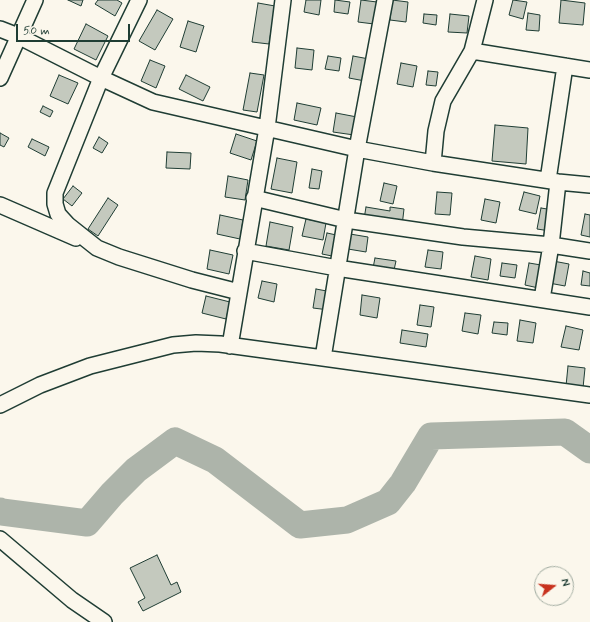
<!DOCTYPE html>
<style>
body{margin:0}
#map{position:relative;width:590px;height:622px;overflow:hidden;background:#fbf7ec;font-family:Mynerve,sans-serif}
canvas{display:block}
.north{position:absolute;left:534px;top:566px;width:40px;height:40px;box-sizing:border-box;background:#fbf7ec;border:1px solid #a3ada2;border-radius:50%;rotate:73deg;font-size:11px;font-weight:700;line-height:16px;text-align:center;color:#1f3d34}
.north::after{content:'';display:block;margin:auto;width:14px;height:18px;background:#c8321e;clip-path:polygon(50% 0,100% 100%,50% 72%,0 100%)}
.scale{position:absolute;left:16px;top:24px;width:114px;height:18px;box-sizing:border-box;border:2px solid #1f3d34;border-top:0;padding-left:5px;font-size:12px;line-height:14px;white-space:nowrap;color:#1f3d34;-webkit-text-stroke:3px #fbf7ec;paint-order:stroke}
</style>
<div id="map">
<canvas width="590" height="622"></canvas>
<div class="north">N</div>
<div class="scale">50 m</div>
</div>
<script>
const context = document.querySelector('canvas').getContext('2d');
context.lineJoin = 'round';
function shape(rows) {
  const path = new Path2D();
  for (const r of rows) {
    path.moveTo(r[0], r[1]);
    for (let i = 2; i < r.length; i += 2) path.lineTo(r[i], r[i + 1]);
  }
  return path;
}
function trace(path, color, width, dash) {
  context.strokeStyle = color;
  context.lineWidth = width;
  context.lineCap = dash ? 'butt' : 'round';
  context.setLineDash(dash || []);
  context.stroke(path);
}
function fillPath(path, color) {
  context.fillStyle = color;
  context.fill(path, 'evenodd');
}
trace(shape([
 [0,511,2,512,87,523,112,494,136,470,175,441,215,460,300,525,347,520,388,502,403,483,431,436,565,432,590,450]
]), '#adb4aa', 27);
const building = shape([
 [68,0,83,0,81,6,68,0],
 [98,0,117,0,122,3,115,16,95,4,98,0],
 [306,0,321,0,319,15,304,12,306,0],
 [335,0,350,2,348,14,334,12,335,0],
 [361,0,377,2,374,24,358,22,361,0],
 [392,0,408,2,406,22,390,20,392,0],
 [513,0,527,2,523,19,509,15,513,0],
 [561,0,585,3,583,25,559,23,561,0],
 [258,3,275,6,269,44,252,42,258,3],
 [157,10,173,19,155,50,139,41,157,10],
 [528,13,540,15,539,31,526,30,528,13],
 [424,14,437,15,436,25,423,23,424,14],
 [450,14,469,16,467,33,448,32,450,14],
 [188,21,204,26,196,52,180,47,188,21],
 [86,24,108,36,96,60,74,49,86,24],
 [297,48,314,50,312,70,295,68,297,48],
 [328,56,341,58,339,71,325,69,328,56],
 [353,56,369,59,365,81,349,78,353,56],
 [150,60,165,66,156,88,141,81,150,60],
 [401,63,417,66,413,87,397,84,401,63],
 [428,71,438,72,436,86,426,85,428,71],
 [250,73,264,75,257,112,243,110,250,73],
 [59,75,78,83,68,104,50,96,59,75],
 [186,75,210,87,203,101,179,89,186,75],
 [297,103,321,108,317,125,294,120,297,103],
 [43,106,53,111,50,117,40,112,43,106],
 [336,113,357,117,354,135,333,132,336,113],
 [495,125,528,128,526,164,492,161,495,125],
 [0,133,9,138,4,147,0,145,0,133],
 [236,134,257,141,251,160,230,153,236,134],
 [99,137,108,143,102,153,93,148,99,137],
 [32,139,49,147,45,156,28,147,32,139],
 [167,152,191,153,190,169,166,168,167,152],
 [277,158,297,162,292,193,271,189,277,158],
 [312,169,322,171,319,189,309,188,312,169],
 [228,176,248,180,245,200,225,197,228,176],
 [384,183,397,186,393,204,380,201,384,183],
 [73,186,82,193,72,206,63,199,73,186],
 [437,192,452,193,450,215,435,214,437,192],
 [524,192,540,196,536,214,519,210,524,192],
 [108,198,118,205,98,236,88,229,108,198],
 [485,199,500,202,496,223,481,220,485,199],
 [366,207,390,211,390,207,404,209,402,226,364,219,366,207],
 [541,208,553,210,550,231,537,229,541,208],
 [585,214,590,215,590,237,581,235,585,214],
 [220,215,243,220,240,239,217,234,220,215],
 [306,219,326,223,323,240,302,236,306,219],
 [270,222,293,227,289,250,266,246,270,222],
 [327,233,341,236,337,257,322,254,327,233],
 [350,234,368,237,366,252,348,249,350,234],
 [210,250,233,255,229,274,207,269,210,250],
 [428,250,443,252,441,269,425,267,428,250],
 [475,256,491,259,488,280,471,277,475,256],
 [375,258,396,261,394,270,373,268,375,258],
 [553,261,569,264,565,286,549,283,553,261],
 [502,263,517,265,515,278,500,276,502,263],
 [529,263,547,266,543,289,525,285,529,263],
 [583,271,590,273,590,286,581,285,583,271],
 [262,281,277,284,274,302,258,298,262,281],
 [316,289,332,292,329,310,313,308,316,289],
 [362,295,380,298,377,318,360,315,362,295],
 [206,296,230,302,226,319,202,313,206,296],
 [420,305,434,307,431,327,417,325,420,305],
 [465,313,481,315,478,334,462,331,465,313],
 [520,320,536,323,533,343,517,341,520,320],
 [494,322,508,323,507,335,492,333,494,322],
 [566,326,583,330,579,350,561,347,566,326],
 [402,330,428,334,426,347,400,343,402,330],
 [568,366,585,368,583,388,566,386,568,366],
 [157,555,171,585,177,582,181,592,143,611,138,602,145,598,130,568,157,555]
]);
fillPath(building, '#c4c9be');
trace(building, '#1f3d34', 1);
const minor = shape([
 [139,0,101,78,55,193,55,204,58,214,68,225,97,248,119,257,192,280,239,292],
 [0,29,18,36,101,78,153,102,357,149,433,163,558,182,590,185],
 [472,51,590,70],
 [0,78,35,0],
 [433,163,436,131,443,101,472,51,485,0],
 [548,180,565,66],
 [254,198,346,220,463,237,551,245,590,251],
 [0,205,76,238],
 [245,251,337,268,590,307],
 [542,299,551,245,558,182],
 [230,346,267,128,283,0],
 [323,358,357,149,385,0],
 [0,405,40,385,90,366,173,345,196,343,220,344,323,358,590,395],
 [0,539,72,600,104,622]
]);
trace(minor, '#1f3d34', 18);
trace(minor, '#fbf7ec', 15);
</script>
